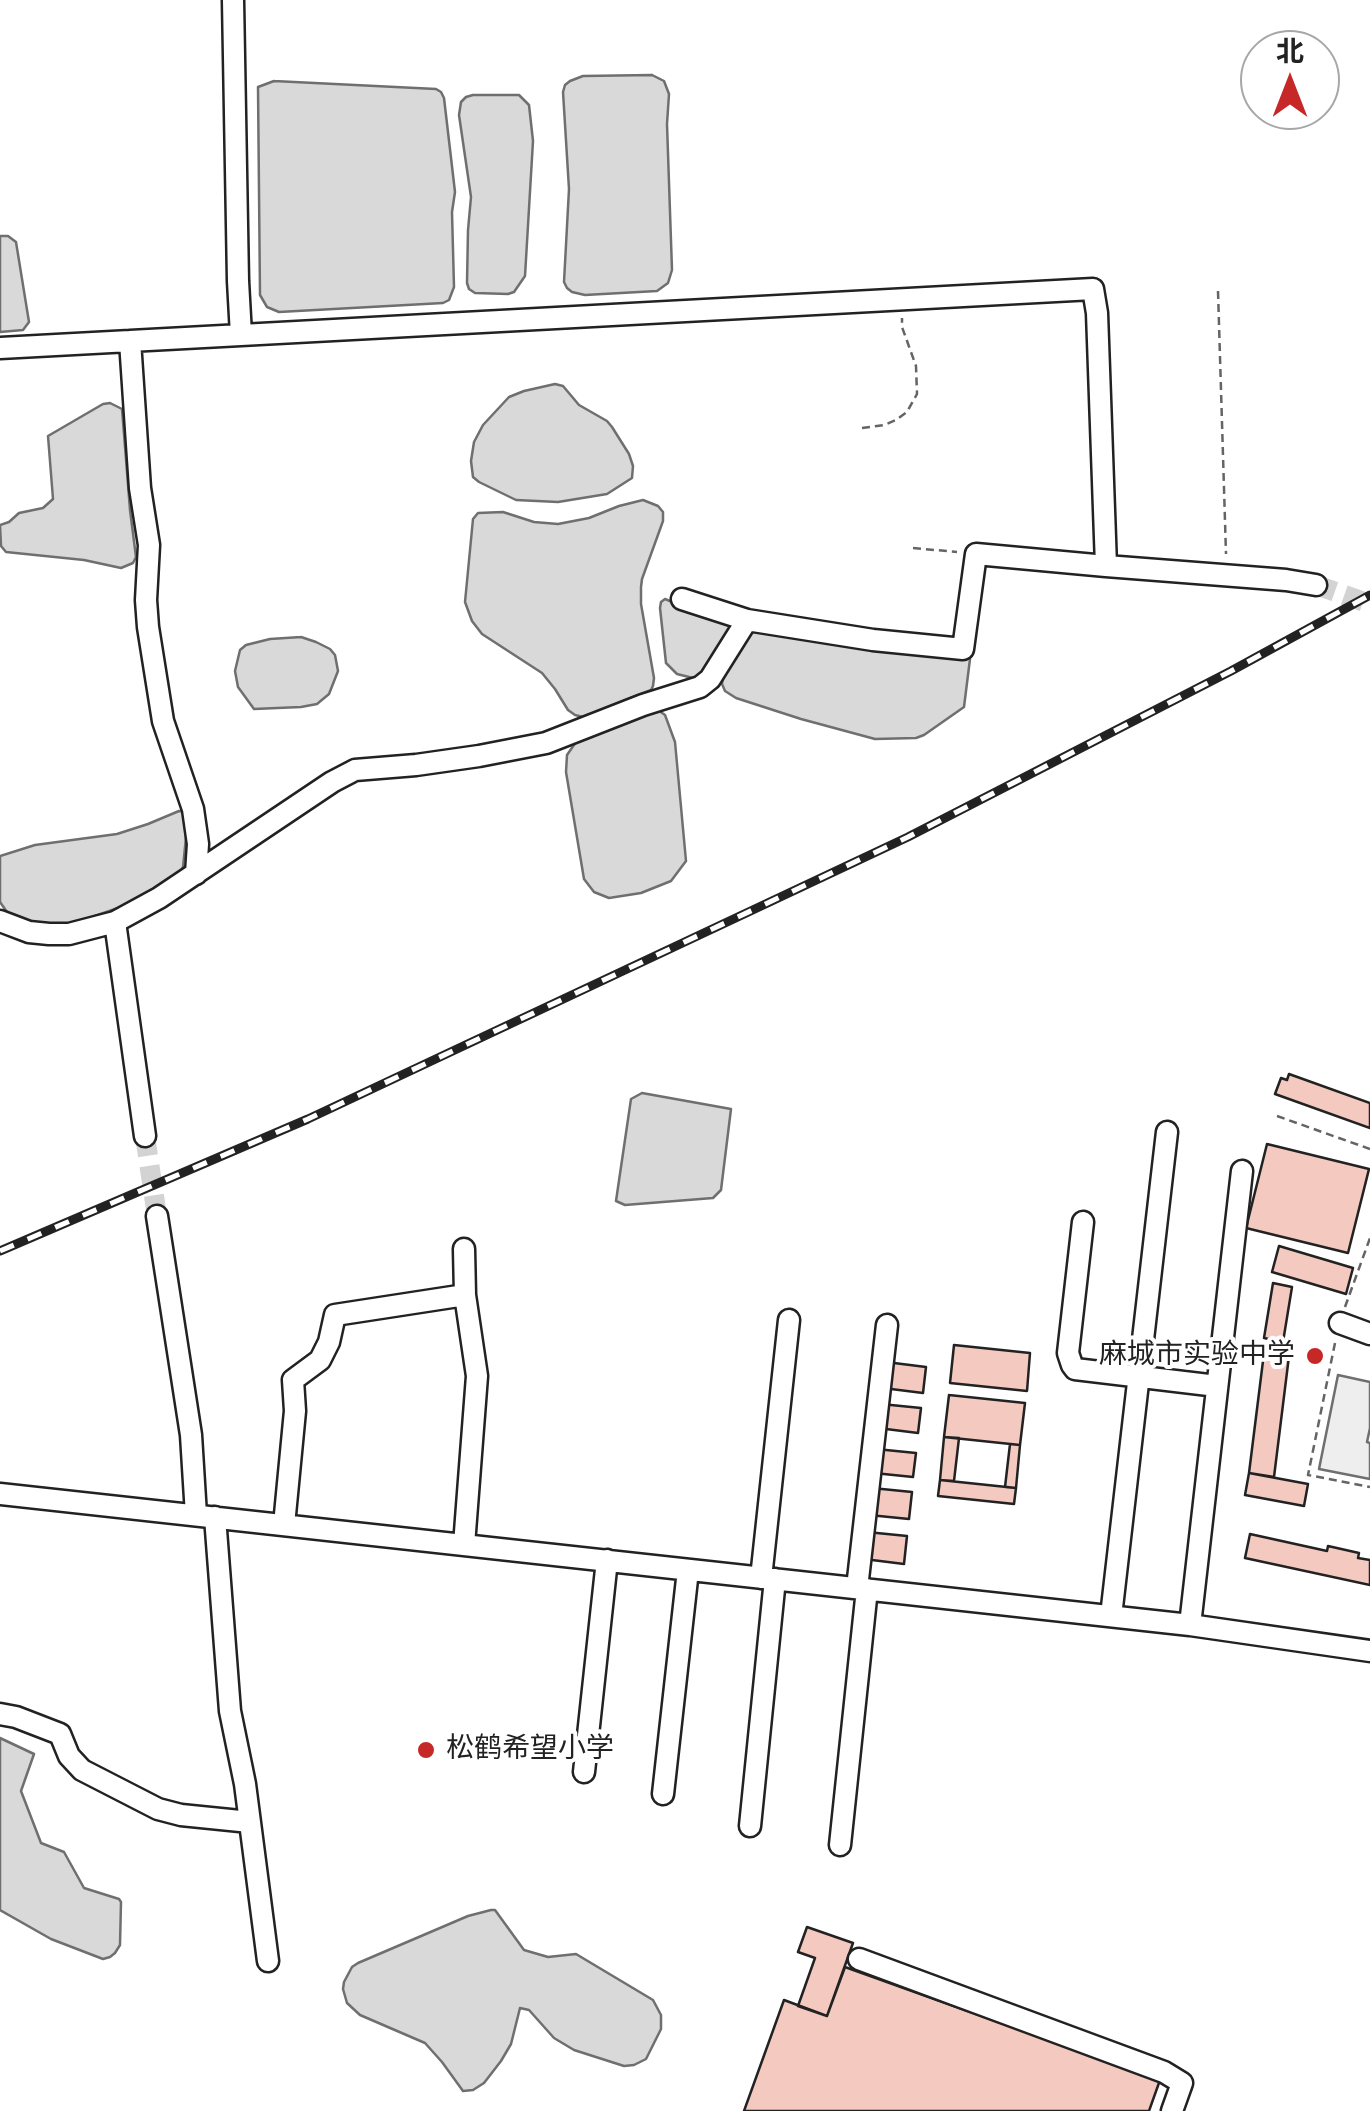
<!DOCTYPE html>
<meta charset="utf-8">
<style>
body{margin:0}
#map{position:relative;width:1370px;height:2111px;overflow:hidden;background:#fff;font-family:"Nunito Sans","Noto Sans SC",sans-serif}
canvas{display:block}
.north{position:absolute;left:1240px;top:30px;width:100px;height:100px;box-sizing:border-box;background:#fff;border:2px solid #a7a7a7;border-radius:50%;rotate:0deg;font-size:28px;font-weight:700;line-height:40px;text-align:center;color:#222}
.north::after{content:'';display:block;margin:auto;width:35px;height:45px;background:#c62828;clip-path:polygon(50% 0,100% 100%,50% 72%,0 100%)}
</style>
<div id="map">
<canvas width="1370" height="2111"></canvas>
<div class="north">北</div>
</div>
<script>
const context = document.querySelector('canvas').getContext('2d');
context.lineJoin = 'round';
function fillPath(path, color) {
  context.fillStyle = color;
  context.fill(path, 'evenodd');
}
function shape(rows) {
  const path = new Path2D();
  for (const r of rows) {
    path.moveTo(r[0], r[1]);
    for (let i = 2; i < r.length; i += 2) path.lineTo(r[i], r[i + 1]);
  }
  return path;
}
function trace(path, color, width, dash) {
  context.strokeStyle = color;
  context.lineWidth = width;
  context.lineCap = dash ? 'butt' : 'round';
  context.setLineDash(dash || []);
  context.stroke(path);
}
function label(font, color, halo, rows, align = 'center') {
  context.font = font + ' "Nunito Sans","Noto Sans SC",sans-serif';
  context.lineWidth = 8;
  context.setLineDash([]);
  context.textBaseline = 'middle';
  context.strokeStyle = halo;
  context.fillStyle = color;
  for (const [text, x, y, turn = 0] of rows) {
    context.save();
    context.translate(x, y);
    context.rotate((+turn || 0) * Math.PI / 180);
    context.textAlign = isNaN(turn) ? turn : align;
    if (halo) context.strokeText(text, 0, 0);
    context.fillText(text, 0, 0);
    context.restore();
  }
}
const green = shape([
 [1338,1375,1370,1382,1370,1428,1367,1442,1370,1443,1370,1479,1319,1469,1338,1375]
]);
fillPath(green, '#eee');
trace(green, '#6f6f6f', 2.5);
const water = shape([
 [652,75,664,81,669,94,667,124,672,270,668,283,657,291,585,295,572,292,567,288,564,282,569,189,563,92,565,85,570,81,583,76,652,75],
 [274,81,436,89,441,92,444,98,455,192,452,212,454,287,449,300,443,303,279,312,267,307,260,295,258,87,274,81],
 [473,95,519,95,529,105,533,141,525,276,514,292,508,294,475,293,469,289,467,283,468,230,471,197,459,115,461,102,466,97,473,95],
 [0,236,8,236,16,242,29,322,23,330,0,332,0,236],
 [555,384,563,386,579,405,607,421,612,427,629,454,633,466,632,478,607,494,558,502,516,500,479,482,473,477,471,461,474,442,483,425,509,397,524,391,555,384],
 [110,403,122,409,130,510,136,557,133,563,121,568,84,560,6,552,1,546,0,525,9,522,19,513,43,508,53,499,48,436,103,404,110,403],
 [643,500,658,506,663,512,663,521,642,579,641,587,641,604,654,678,653,686,651,690,583,717,575,715,568,710,555,689,542,673,482,634,472,621,465,602,473,519,478,513,503,512,534,522,558,524,589,518,619,506,643,500],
 [665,599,735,628,705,674,693,678,677,674,666,663,660,608,661,602,665,599],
 [755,631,970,659,964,707,924,735,916,738,875,739,801,719,736,698,725,691,722,684,723,676,747,634,755,631],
 [301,637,316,642,330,649,335,655,338,671,329,694,317,704,301,707,254,709,238,687,235,671,240,650,246,645,270,639,301,637],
 [658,710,665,715,675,742,686,861,671,881,641,893,609,898,594,892,584,879,566,772,567,755,576,742,650,711,658,710],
 [179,811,187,812,188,817,183,867,179,874,138,901,69,925,53,927,21,921,7,912,0,902,0,856,35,845,117,834,148,824,179,811],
 [642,1093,731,1109,721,1190,713,1198,625,1205,616,1201,631,1099,642,1093],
 [0,1738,34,1754,21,1791,41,1843,64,1852,84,1888,119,1899,121,1902,120,1945,115,1953,110,1957,103,1959,51,1939,0,1910,0,1738],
 [491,1910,495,1910,524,1950,548,1957,576,1954,653,2000,661,2015,661,2029,646,2059,634,2065,624,2066,574,2050,554,2038,529,2010,520,2008,511,2044,501,2061,484,2083,473,2090,463,2091,442,2062,425,2043,360,2015,347,2003,343,1989,344,1982,352,1967,358,1963,468,1916,491,1910]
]);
fillPath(water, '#d9d9d9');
trace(water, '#6f6f6f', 2.5);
const building = shape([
 [1289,1074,1370,1103,1370,1128,1275,1094,1281,1078,1287,1080,1289,1074],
 [1267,1144,1369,1169,1348,1253,1246,1228,1267,1144],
 [1279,1246,1353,1268,1346,1294,1272,1272,1279,1246],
 [1273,1283,1292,1287,1283,1342,1264,1338,1273,1283],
 [954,1345,1030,1353,1027,1391,950,1383,954,1345],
 [1265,1345,1290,1348,1274,1477,1249,1473,1265,1345],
 [886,1362,926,1367,923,1393,883,1388,886,1362],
 [949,1395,1025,1403,1020,1445,944,1437,949,1395],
 [881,1404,921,1408,918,1433,878,1428,881,1404],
 [944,1437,959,1438,954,1481,940,1480,944,1437],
 [1010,1444,1020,1445,1016,1488,1005,1487,1010,1444],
 [876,1449,916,1453,913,1477,874,1473,876,1449],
 [1249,1473,1308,1484,1304,1506,1245,1495,1249,1473],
 [940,1480,1016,1488,1014,1504,938,1496,940,1480],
 [872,1488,912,1492,909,1519,869,1515,872,1488],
 [867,1532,907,1536,904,1564,864,1559,867,1532],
 [1250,1534,1327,1551,1328,1546,1359,1553,1358,1558,1370,1560,1370,1585,1245,1558,1250,1534],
 [807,1927,853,1943,827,2016,798,2006,815,1958,798,1952,807,1927],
 [845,1967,1160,2080,1149,2111,744,2111,784,2000,827,2016,845,1967]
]);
fillPath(building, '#f3c9c0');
trace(building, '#222', 2.5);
trace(shape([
 [1316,585,1370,604],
 [145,1136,157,1216]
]), '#d3d3d3', 20, [20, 10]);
const minor = shape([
 [233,0,238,281,241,335],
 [130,341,140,488,149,545,146,600,148,627,163,721,193,809,198,844,196,874],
 [0,348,1093,289,1097,313,1106,566,1286,580,1316,585],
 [682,599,747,620,873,640,963,649,976,554,1106,566],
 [0,921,29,932,49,934,69,934,115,922,159,898,332,782,355,770,416,765,479,756,546,743,643,705,700,687,710,679,747,620],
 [115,922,145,1136],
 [157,1216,191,1435,196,1515],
 [1083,1222,1068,1353,1072,1365,1075,1369,1217,1386],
 [464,1249,465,1295,477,1376,464,1545],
 [1340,1323,1370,1334],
 [0,1494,1190,1625,1370,1651],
 [215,1517,230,1711,245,1784,268,1961],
 [284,1525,295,1411,293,1380,320,1360,329,1342,335,1315,465,1295],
 [761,1578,789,1320],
 [857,1588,887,1325],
 [1111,1616,1167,1132],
 [1190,1625,1242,1171],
 [0,1714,16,1717,60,1734,69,1756,82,1770,158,1809,181,1815,250,1822],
 [584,1772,607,1560],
 [663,1794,688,1570],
 [750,1826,775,1579],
 [840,1845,867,1589],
 [859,1959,1164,2072,1182,2083,1172,2111]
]);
trace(minor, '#222', 25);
trace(shape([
 [1218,291,1226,554],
 [862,428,884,425,896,420,907,412,917,394,916,366,902,327,902,318],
 [913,548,957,552],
 [1277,1116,1370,1149],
 [1345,1307,1370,1238],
 [1335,1343,1308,1475,1370,1487]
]), '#646464', 2.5, [8, 5]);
trace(minor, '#fff', 20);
const rail = shape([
 [0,1251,308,1119,908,837,1231,671,1370,595]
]);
trace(rail, '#222', 9);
trace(rail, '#fff', 5, [15]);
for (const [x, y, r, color] of [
 [1315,1356,10,"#c62828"],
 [426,1750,10,"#c62828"]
]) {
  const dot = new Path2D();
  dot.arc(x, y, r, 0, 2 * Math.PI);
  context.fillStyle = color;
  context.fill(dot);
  trace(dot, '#fff', 4);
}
label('28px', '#222', '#fff', [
 ["麻城市实验中学",1295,1356],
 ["松鹤希望小学",446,1750,"left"]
], 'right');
</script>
